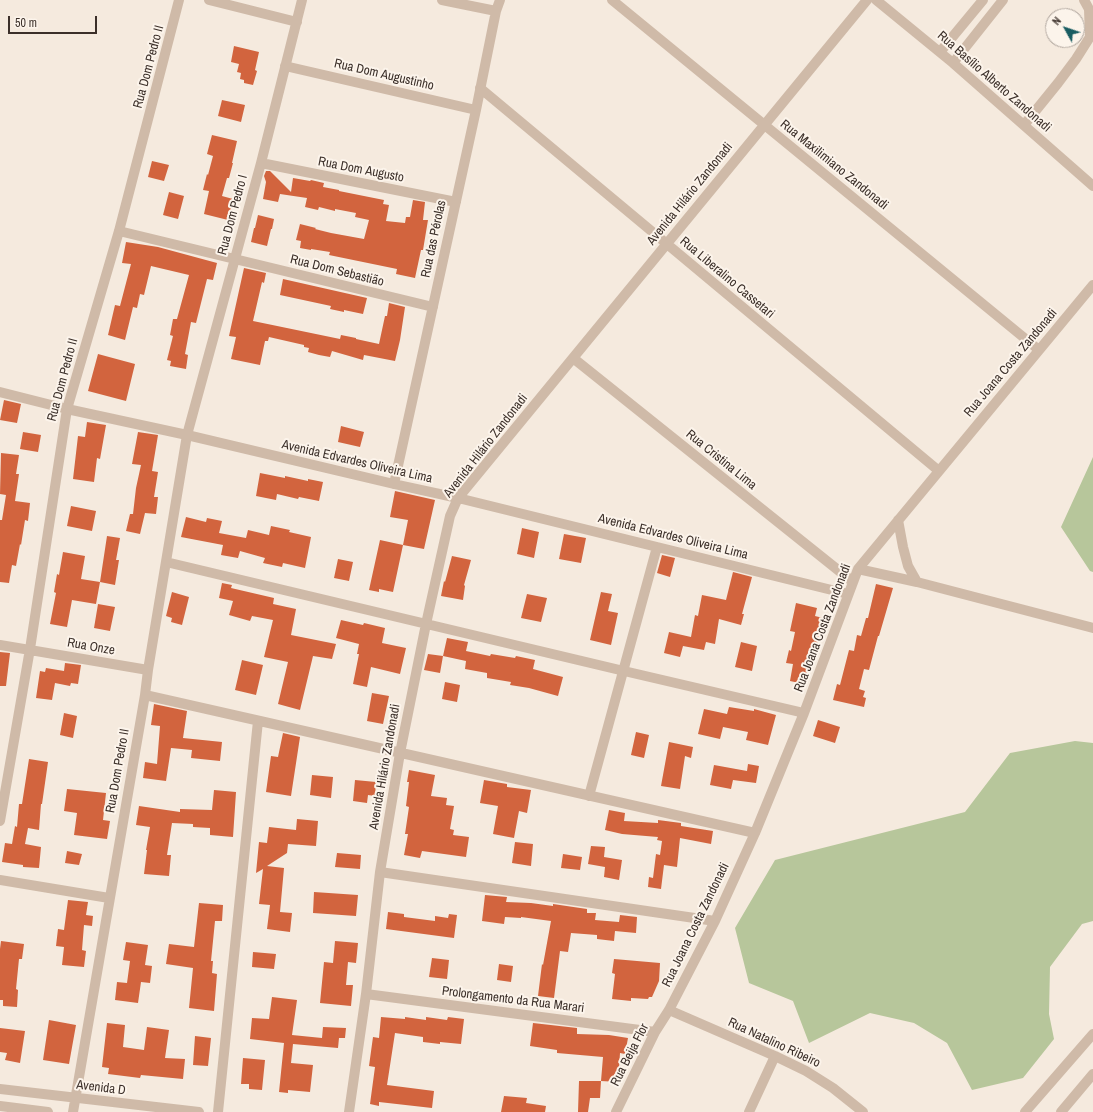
<!DOCTYPE html>
<meta charset="utf-8">
<style>
body{margin:0}
#map{position:relative;width:1093px;height:1112px;overflow:hidden;background:#f5eade;font-family:"Archivo Narrow",sans-serif}
canvas{display:block}
.north{position:absolute;left:1045px;top:8px;width:40px;height:40px;box-sizing:border-box;background:#fcf4eb;border:1px solid #afa59d;border-radius:50%;rotate:310deg;font-size:11px;font-weight:700;line-height:16px;text-align:center;color:#3b2f29}
.north::after{content:'';display:block;margin:auto;width:14px;height:18px;background:#195c61;clip-path:polygon(50% 0,100% 100%,50% 72%,0 100%)}
.scale{position:absolute;left:8px;top:16px;width:89px;height:18px;box-sizing:border-box;border:2px solid #3b2f29;border-top:0;padding-left:5px;font-size:12px;line-height:14px;white-space:nowrap;color:#3b2f29;-webkit-text-stroke:3px #fcf4eb;paint-order:stroke}
</style>
<div id="map">
<canvas width="1093" height="1112"></canvas>
<div class="north">N</div>
<div class="scale">50 m</div>
</div>
<script>
const context = document.querySelector('canvas').getContext('2d');
context.lineJoin = 'round';
function fillPath(path, color) {
  context.fillStyle = color;
  context.fill(path, 'evenodd');
}
function shape(rows) {
  const path = new Path2D();
  for (const r of rows) {
    path.moveTo(r[0], r[1]);
    for (let i = 2; i < r.length; i += 2) path.lineTo(r[i], r[i + 1]);
  }
  return path;
}
function trace(path, color, width, dash) {
  context.strokeStyle = color;
  context.lineWidth = width;
  context.lineCap = dash ? 'butt' : 'round';
  context.setLineDash(dash || []);
  context.stroke(path);
}
function label(font, color, halo, rows, align = 'center') {
  context.font = font + ' "Archivo Narrow",sans-serif';
  context.lineWidth = 4;
  context.setLineDash([]);
  context.textBaseline = 'middle';
  context.strokeStyle = halo;
  context.fillStyle = color;
  for (const [text, x, y, turn = 0] of rows) {
    context.save();
    context.translate(x, y);
    context.rotate((+turn || 0) * Math.PI / 180);
    context.textAlign = isNaN(turn) ? turn : align;
    if (halo) context.strokeText(text, 0, 0);
    context.fillText(text, 0, 0);
    context.restore();
  }
}
fillPath(shape([
 [1093,457,1093,572,1090,571,1061,527],
 [1075,741,1093,743,1093,921,1082,924,1050,967,1049,1014,1054,1039,1023,1078,972,1090,947,1043,914,1023,870,1013,809,1043,793,1001,749,983,735,928,775,860,965,812,1010,753]
]), '#b7c69b');
fillPath(shape([
 [234,46,259,52,255,70,257,71,253,85,244,83,244,80,240,79,241,73,237,72,239,64,231,62],
 [222,100,245,105,241,122,218,116],
 [212,135,237,141,232,163,233,163,229,178,227,178,222,196,233,199,228,220,204,214,209,191,203,190,207,174,208,175,213,156,207,154],
 [152,161,169,165,164,181,148,177],
 [266,171,270,171,291,192,293,178,310,181,311,180,324,183,323,187,339,190,339,191,384,200,383,204,389,205,386,221,405,223,406,217,410,217,413,200,425,202,423,220,428,220,423,250,421,250,415,278,396,274,397,269,329,255,330,252,311,249,311,250,300,248,301,241,296,240,300,224,316,228,315,229,331,233,364,239,369,220,355,217,356,213,335,209,335,211,319,207,318,210,305,207,307,198,280,194,278,202,263,199,266,182,264,176],
 [169,192,184,196,178,219,163,215],
 [258,215,274,219,272,229,271,229,267,246,251,242,254,228,255,228],
 [126,242,158,247,217,263,213,280,207,279,196,323,191,322,185,354,188,355,186,369,170,366,171,361,167,360,173,336,170,335,173,319,177,319,189,275,151,266,144,295,140,294,137,308,133,307,125,340,108,335,115,305,120,306,131,264,122,263],
 [244,268,266,273,264,283,262,282,253,321,340,339,341,335,356,338,356,339,379,344,385,316,387,316,389,303,405,307,400,340,395,361,364,355,363,360,332,351,330,357,319,355,308,352,309,348,304,347,304,345,269,337,268,341,265,341,260,365,231,359,236,337,229,336],
 [283,279,367,298,363,314,344,310,344,312,330,309,331,306,280,295],
 [98,354,135,364,126,401,88,391],
 [4,400,21,404,17,423,0,420],
 [87,422,106,425,100,459,97,458,94,482,73,479,78,436,85,437],
 [341,426,364,432,360,447,338,442],
 [23,432,41,435,38,452,20,449],
 [138,432,158,435,152,471,158,472,154,497,158,497,156,514,145,513,140,534,126,531,130,514,133,514,136,488,141,465,132,464],
 [1,453,19,455,16,474,19,474,15,501,30,503,28,521,25,520,21,545,20,544,16,566,12,565,9,583,0,582,0,520,2,520,6,495,0,494],
 [260,473,285,478,285,476,308,481,308,479,323,482,319,501,299,497,298,499,277,494,276,500,256,496],
 [395,491,435,500,424,549,403,545,408,520,390,517],
 [71,506,96,511,92,531,67,526],
 [186,517,206,522,207,518,222,521,219,533,246,538,248,530,269,535,271,526,290,530,289,532,311,537,305,568,283,563,282,567,263,563,265,558,240,551,238,558,221,555,223,545,181,537],
 [522,528,539,532,534,558,517,554],
 [564,534,586,538,581,563,559,559],
 [107,536,120,538,116,560,119,560,115,585,100,582],
 [380,540,403,545,393,592,379,589,379,592,369,590],
 [63,552,85,556,81,579,100,582,96,604,72,600,67,627,50,624,56,593,54,592,57,574,59,575],
 [662,555,675,558,670,577,657,573],
 [452,556,471,560,464,585,465,586,463,600,441,596,444,581,445,582],
 [338,559,353,562,349,581,334,578],
 [733,572,752,577,742,614,744,614,741,625,719,619,715,644,706,642,704,650,683,646,680,657,664,653,669,632,691,637,695,615,698,616,702,595,726,600],
 [222,583,232,585,231,588,274,598,273,604,296,609,291,635,336,644,332,659,313,656,300,710,278,704,288,662,264,657,273,620,252,616,250,621,229,615,233,601,219,598],
 [876,584,893,588,879,636,878,636,869,670,864,669,859,689,865,691,863,697,866,698,864,707,833,700,837,684,840,685,849,650,854,651,857,635,861,636,866,618,868,618],
 [172,592,189,597,182,625,171,622,172,618,166,616],
 [601,592,612,594,608,611,618,613,611,645,590,640],
 [527,594,547,598,541,622,521,618],
 [796,603,817,608,815,616,823,618,817,644,814,643,804,684,790,681,793,664,786,663,789,650,791,651,795,632,790,631],
 [98,604,115,607,110,631,94,628],
 [341,620,363,625,364,623,385,628,382,643,406,648,400,674,371,667,367,687,353,684,359,654,357,654,359,644,336,638],
 [447,638,468,642,466,651,490,656,491,654,515,658,516,656,535,660,533,669,563,677,558,696,529,688,510,685,511,682,487,678,487,673,465,669,466,661,443,656],
 [741,642,757,646,752,671,735,667],
 [0,652,10,653,6,686,0,686],
 [428,654,443,656,440,673,424,670],
 [242,660,263,665,256,695,235,690],
 [65,663,81,665,78,684,71,683,70,686,55,683,52,700,36,698,40,671,45,672,46,668,64,671],
 [445,682,460,685,457,702,442,699],
 [372,693,389,696,383,724,367,721],
 [154,704,187,711,183,738,222,742,220,761,191,758,192,750,171,748,166,781,143,778,145,762,157,764,160,726,151,725],
 [729,707,754,711,754,709,776,715,768,745,746,740,748,732,723,727,720,739,698,734,704,709,727,714],
 [64,713,77,716,73,738,60,735],
 [818,720,840,727,835,743,813,736],
 [636,732,649,735,644,758,631,755],
 [283,733,300,737,291,796,266,792,271,756,278,757],
 [669,742,693,747,691,758,685,756,680,789,661,786],
 [29,759,48,762,42,804,41,804,39,830,28,828,25,844,41,847,39,868,23,867,23,865,2,862,5,843,12,844,15,826,17,827,19,804,22,804],
 [748,764,759,766,756,783,733,780,731,789,710,785,714,765,747,771],
 [409,770,435,775,431,796,447,798,446,805,454,806,450,829,454,830,453,835,469,837,466,857,422,851,420,858,404,855,408,834,405,834,409,807,406,806,409,782,407,782],
 [312,775,333,777,331,798,310,795],
 [355,780,376,782,375,796,368,795,367,803,353,801],
 [484,780,507,784,507,787,531,790,527,813,519,811,514,838,493,834,498,806,480,803],
 [67,789,106,793,103,820,110,821,107,839,74,835,77,813,64,811],
 [214,790,236,792,233,837,210,835,210,828,193,827,193,824,172,823,167,855,171,855,169,876,144,874,147,850,146,850,150,827,136,825,139,806,180,812,180,809,212,810],
 [609,810,625,813,624,821,658,823,658,820,681,823,681,826,713,831,711,844,680,838,677,867,664,865,661,889,648,887,649,877,653,878,656,854,660,855,662,841,657,840,658,837,622,834,605,830],
 [297,819,318,821,316,846,288,844,287,853,267,866,284,868,280,912,292,913,290,932,267,929,270,905,259,904,263,869,256,873,259,842,267,843,269,827,296,830],
 [515,842,533,844,531,866,512,863],
 [591,846,605,847,604,857,622,860,619,880,604,877,605,867,588,864],
 [67,851,82,854,79,865,65,863],
 [337,853,361,855,360,869,335,867],
 [563,854,582,857,580,870,561,868],
 [314,892,358,895,356,916,313,913],
 [485,895,507,897,506,902,531,903,553,906,553,904,587,909,587,913,596,913,595,920,619,922,620,915,637,917,636,933,615,931,614,941,597,939,597,935,571,933,568,952,560,951,554,998,538,996,542,964,543,965,551,921,521,917,521,918,505,917,504,924,482,921],
 [68,900,88,902,86,915,93,916,92,926,84,925,82,950,86,951,84,967,62,965,64,947,56,946,58,929,64,930],
 [199,903,223,905,222,921,215,921,211,961,213,961,212,973,217,974,214,1011,189,1008,193,968,166,964,169,944,194,947],
 [388,912,404,914,404,917,435,921,435,916,448,918,449,914,457,915,454,938,386,929],
 [1,941,24,944,22,959,19,959,16,989,18,990,17,1007,3,1006,3,1000,0,1000,0,949],
 [335,941,358,943,356,963,348,962,346,985,353,985,351,1006,320,1003,324,962,333,963],
 [126,942,148,945,145,965,152,966,150,983,141,982,138,1003,115,1000,117,982,127,983,130,961,123,960],
 [253,952,276,954,274,969,252,967],
 [432,958,449,960,447,979,429,977],
 [614,959,660,963,659,981,652,997,649,997,648,999,631,998,631,1001,612,999,615,974,612,973],
 [499,964,513,966,511,982,497,980],
 [272,997,297,1000,292,1035,322,1038,323,1027,346,1028,345,1038,339,1038,338,1048,293,1044,291,1063,313,1065,310,1092,288,1090,288,1093,279,1092,284,1043,250,1039,252,1018,269,1019],
 [381,1017,405,1019,405,1017,426,1020,426,1017,447,1020,448,1017,464,1019,461,1044,440,1042,440,1044,423,1042,423,1037,395,1033,387,1085,434,1091,432,1108,379,1102,379,1106,370,1104,375,1067,369,1066,373,1037,379,1038],
 [49,1020,76,1025,69,1064,43,1060],
 [107,1023,125,1025,123,1047,144,1050,147,1027,169,1030,165,1058,185,1059,183,1079,141,1075,140,1078,108,1074,109,1068,102,1067],
 [533,1023,577,1028,577,1034,609,1035,628,1038,625,1054,620,1053,618,1082,601,1081,603,1057,557,1053,557,1050,530,1046],
 [0,1028,25,1031,20,1063,5,1060,7,1053,0,1052],
 [195,1036,211,1038,208,1066,193,1065],
 [243,1058,265,1060,262,1090,249,1089,249,1084,241,1084],
 [579,1081,601,1081,600,1098,590,1098,588,1112,578,1112],
 [504,1096,527,1098,526,1103,546,1106,545,1112,501,1112]
]), '#d2643e');
trace(shape([
 [209,0,297,22],
 [442,0,496,11],
 [612,0,1039,350],
 [876,0,953,63,1093,186],
 [940,52,983,0],
 [953,63,1003,0],
 [285,66,476,110],
 [480,88,939,471],
 [1024,125,1058,83,1076,59,1090,37,1089,9,1084,0],
 [261,163,456,202],
 [119,231,433,307],
 [573,358,853,582],
 [0,392,67,409,187,435,394,484,458,498,848,594],
 [394,484,476,110,496,11,500,0],
 [898,520,903,547,908,566,917,582],
 [166,562,624,671,804,713],
 [858,569,917,582,1093,628],
 [0,645,148,670],
 [145,695,755,833],
 [589,796,657,547],
 [0,821,30,649,67,409,119,231,179,0],
 [380,872,715,921],
 [0,880,109,898],
 [366,994,655,1032],
 [669,1010,775,1056,806,1071,833,1088,863,1112],
 [0,1089,199,1112],
 [0,1106,48,1112],
 [73,1112,145,695,148,670,187,435,261,163,302,0],
 [218,1112,258,721],
 [349,1112,366,994,380,872,400,753,426,624,450,516,458,498,867,0],
 [616,1112,655,1032,669,1010,715,921,755,833,804,713,858,569,1093,285],
 [749,1112,775,1056],
 [1025,1112,1093,1034],
 [1061,1112,1093,1074]
]), '#cfbaa8', 10);
label('13px', '#3b2f29', '#fcf4eb', [
 ["Rua Dom Pedro II",149,67,-75],
 ["Rua Dom Augustinho",384,75,13],
 ["Rua Basílio Alberto Zandonadi",994,82,41],
 ["Rua Maxilimiano Zandonadi",834,165,39],
 ["Rua Dom Augusto",361,170,11],
 ["Avenida Hilário Zandonadi",690,194,-51],
 ["Rua Dom Pedro I",233,215,-75],
 ["Rua das Pérolas",434,239,-78],
 ["Rua Dom Sebastião",337,271,14],
 ["Rua Liberalino Cassetari",727,278,40],
 ["Rua Joana Costa Zandonadi",1011,363,-50],
 ["Rua Dom Pedro II",63,380,-75],
 ["Avenida Hilário Zandonadi",486,446,-52],
 ["Rua Cristina Lima",721,460,39],
 ["Avenida Edvardes Oliveira Lima",357,462,13],
 ["Avenida Edvardes Oliveira Lima",673,537,14],
 ["Rua Joana Costa Zandonadi",823,628,-69],
 ["Rua Onze",91,647,10],
 ["Avenida Hilário Zandonadi",385,767,-80],
 ["Rua Dom Pedro II",118,771,-80],
 ["Rua Joana Costa Zandonadi",696,925,-64],
 ["Prolongamento da Rua Marari",513,1000,7],
 ["Rua Natalino Ribeiro",774,1043,25],
 ["Rua Beija Flor",630,1055,-63],
 ["Avenida D",101,1088,7]
]);
</script>
